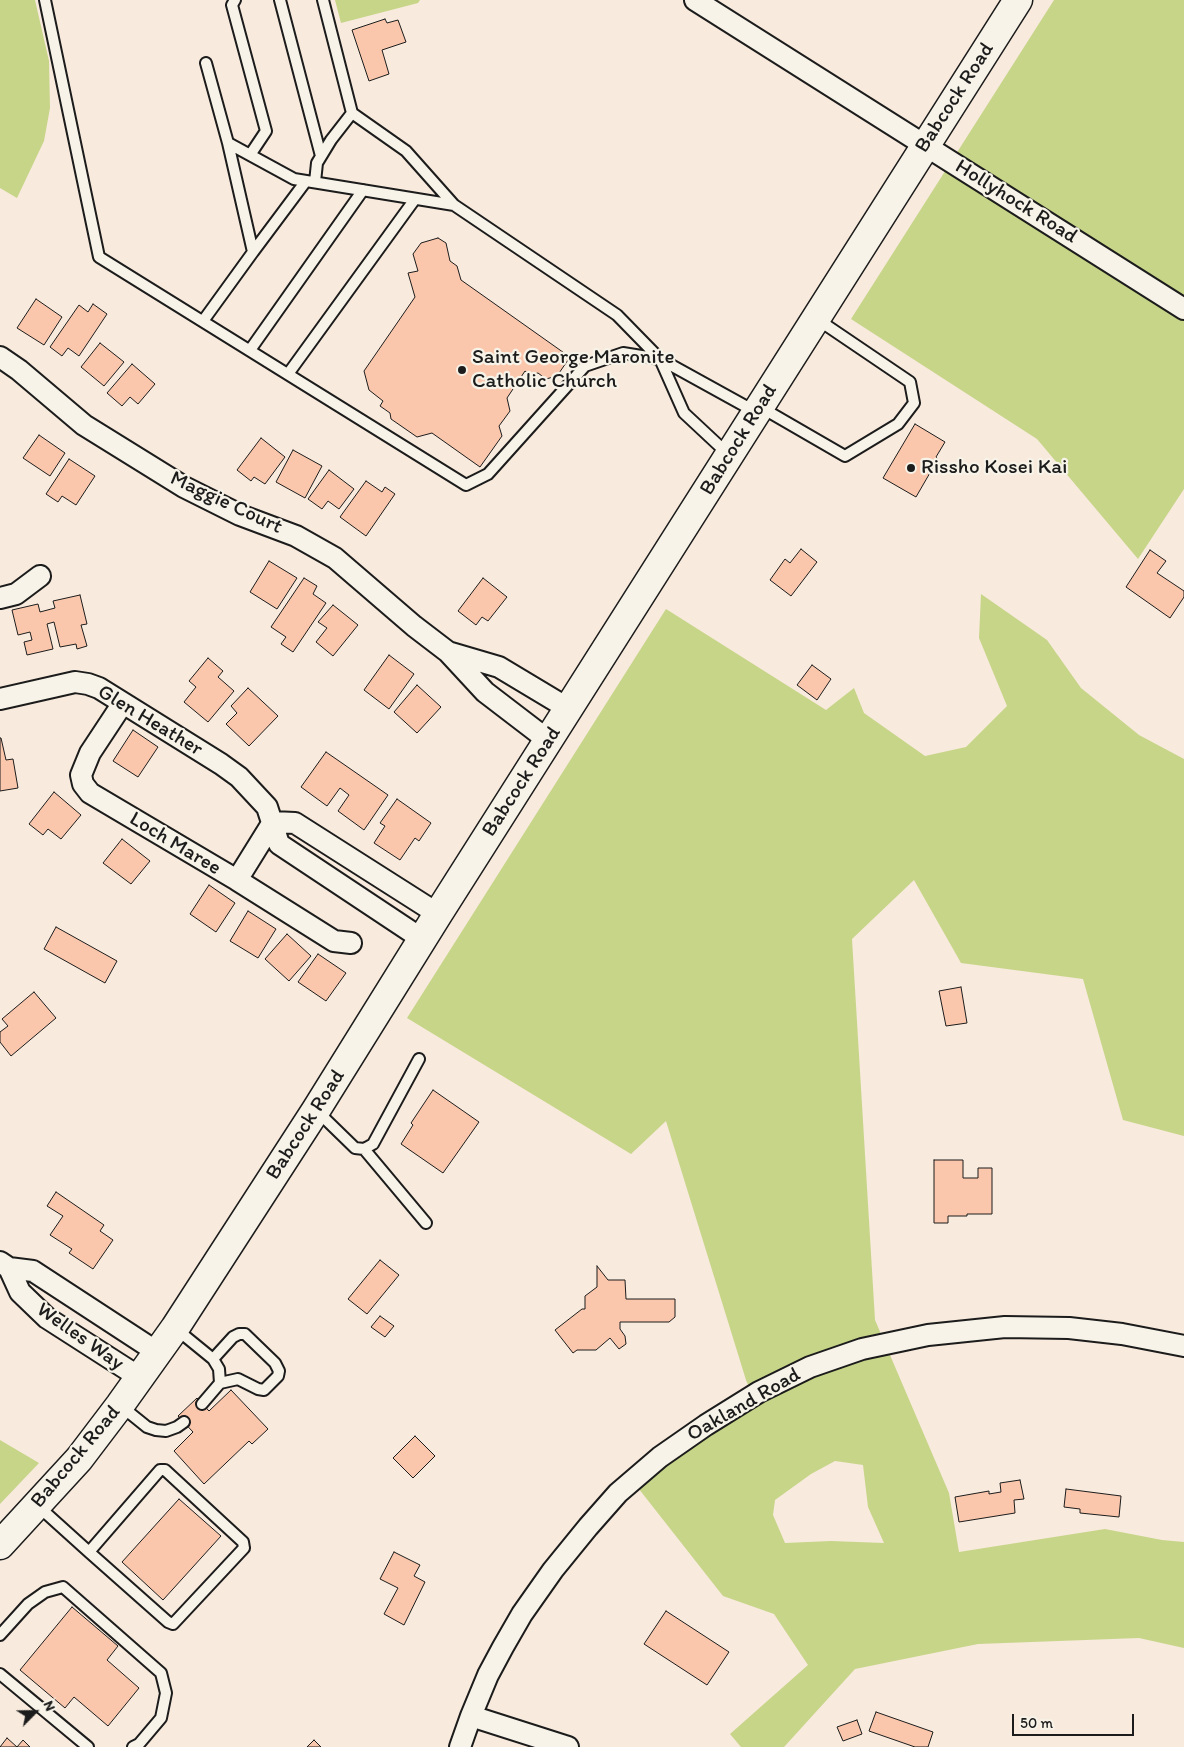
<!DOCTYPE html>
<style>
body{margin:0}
#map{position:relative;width:1184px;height:1747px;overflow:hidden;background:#f8eadc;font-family:Itim,sans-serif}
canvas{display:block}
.north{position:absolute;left:10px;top:1687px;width:50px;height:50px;-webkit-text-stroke:4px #f7f3e8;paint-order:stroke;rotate:67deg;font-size:14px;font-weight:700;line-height:20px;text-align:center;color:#1c1c1c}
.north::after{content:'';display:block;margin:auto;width:18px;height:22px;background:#1c1c1c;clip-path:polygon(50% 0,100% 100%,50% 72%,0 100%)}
.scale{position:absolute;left:1012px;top:1714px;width:122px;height:22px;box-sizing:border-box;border:2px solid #1c1c1c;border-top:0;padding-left:6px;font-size:15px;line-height:18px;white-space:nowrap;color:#1c1c1c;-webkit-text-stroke:4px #f7f3e8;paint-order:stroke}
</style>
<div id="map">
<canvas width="1184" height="1747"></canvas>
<div class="north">N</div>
<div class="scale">50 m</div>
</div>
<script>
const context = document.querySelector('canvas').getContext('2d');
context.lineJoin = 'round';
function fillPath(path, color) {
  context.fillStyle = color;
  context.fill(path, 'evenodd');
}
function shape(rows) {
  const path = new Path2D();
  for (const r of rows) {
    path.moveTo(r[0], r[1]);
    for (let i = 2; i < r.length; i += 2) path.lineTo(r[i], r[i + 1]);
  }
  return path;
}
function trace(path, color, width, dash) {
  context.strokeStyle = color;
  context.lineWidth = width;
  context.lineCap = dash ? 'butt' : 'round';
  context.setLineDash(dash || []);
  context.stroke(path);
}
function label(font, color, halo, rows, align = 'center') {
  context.font = font + ' Itim,sans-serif';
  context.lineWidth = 4.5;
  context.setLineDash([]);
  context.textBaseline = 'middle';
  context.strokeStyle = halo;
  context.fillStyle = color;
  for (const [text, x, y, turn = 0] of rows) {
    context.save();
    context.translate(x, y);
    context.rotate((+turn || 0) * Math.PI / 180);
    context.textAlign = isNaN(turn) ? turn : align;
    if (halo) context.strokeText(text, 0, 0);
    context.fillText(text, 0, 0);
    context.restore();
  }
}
fillPath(shape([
 [0,0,35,0,49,61,50,108,44,141,17,198,0,188],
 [335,0,420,0,418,3,341,23],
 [1054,0,1184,0,1184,489,1138,559,1037,439,851,319],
 [981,594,1047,640,1081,688,1139,735,1184,759,1184,1136,1123,1120,1083,979,961,963,914,880,852,939,875,1320,949,1493,959,1552,1105,1529,1162,1540,1184,1542,1184,1648,1139,1638,978,1644,855,1669,784,1747,741,1747,730,1734,808,1665,774,1614,723,1596,635,1484,755,1401,746,1380,666,1121,631,1154,407,1018,666,609,826,710,854,688,864,713,925,756,966,747,1007,706,979,638],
 [835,1461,863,1465,868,1507,884,1543,831,1541,785,1543,773,1515,775,1500,811,1474],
 [0,1440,39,1463,0,1504]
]), '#c7d589');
const building = shape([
 [385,19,387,23,398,20,406,42,382,50,389,74,369,81,352,30,385,19],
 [438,238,446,243,450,261,457,266,461,280,567,355,568,360,557,376,546,379,538,373,530,375,525,371,507,398,510,411,499,426,502,436,480,467,432,433,417,437,391,419,390,413,380,406,383,401,369,390,364,371,415,297,408,273,418,271,413,254,421,243,438,238],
 [36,299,62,317,44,345,17,328,36,299],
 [93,304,107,314,79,356,68,348,62,356,50,347,79,305,88,312,93,304],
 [100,343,124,362,104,386,81,367,100,343],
 [132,364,155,384,138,404,130,397,122,406,107,393,132,364],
 [915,424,945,442,936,457,938,459,916,497,883,478,915,424],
 [39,435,65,453,50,476,23,458,39,435],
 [261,438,285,457,265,484,254,477,251,481,237,470,261,438],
 [293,450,322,466,305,498,276,482,293,450],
 [69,459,95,476,76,505,62,496,58,502,46,494,69,459],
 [329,470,354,489,339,509,328,501,322,509,308,499,329,470],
 [366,481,382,492,385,487,395,494,366,536,340,517,366,481],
 [801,549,817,562,791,596,770,580,785,559,790,563,801,549],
 [1150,550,1166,561,1157,573,1184,591,1184,597,1170,618,1126,587,1150,550],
 [269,561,297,578,277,609,250,592,269,561],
 [304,578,317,586,313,594,326,603,293,652,281,644,286,637,271,627,304,578],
 [483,578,507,597,488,621,482,617,476,625,458,611,483,578],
 [80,595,87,624,81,625,87,646,77,649,76,644,60,647,54,622,47,624,53,649,27,655,24,642,32,640,30,632,18,635,12,610,38,604,40,612,55,608,53,601,80,595],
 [333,605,358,625,333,656,316,642,327,628,318,622,333,605],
 [389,655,414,674,389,709,364,690,389,655],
 [208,658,223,671,218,677,234,691,208,722,184,702,196,687,189,681,208,658],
 [812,665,831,679,817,700,797,685,812,665],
 [417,685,441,707,417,733,394,712,417,685],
 [248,688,278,716,249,746,226,724,237,713,231,706,248,688],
 [133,730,158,747,138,777,113,761,133,730],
 [0,738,1,738,6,760,13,759,18,788,0,791,0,738],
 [326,752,388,795,364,830,338,811,349,795,340,788,327,806,301,787,326,752],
 [54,792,81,815,61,839,48,829,43,835,29,824,54,792],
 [397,799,431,823,419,841,415,838,400,860,374,843,385,826,380,823,397,799],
 [122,839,150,861,131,884,103,863,122,839],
 [209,885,235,903,216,932,190,914,209,885],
 [248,911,276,929,258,958,230,941,248,911],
 [56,927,117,961,105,983,44,949,56,927],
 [287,934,311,956,289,981,265,959,287,934],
 [318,954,346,973,326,1001,298,982,318,954],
 [961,987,967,1023,946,1026,939,991,961,987],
 [34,992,56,1018,11,1056,0,1042,0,1032,8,1026,2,1019,34,992],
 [433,1090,479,1122,443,1173,401,1144,413,1125,411,1123,433,1090],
 [934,1160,963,1160,963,1178,978,1178,978,1168,992,1168,992,1214,967,1214,967,1216,948,1216,948,1223,934,1223,934,1160],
 [56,1192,104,1225,100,1231,113,1240,93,1269,69,1253,72,1249,50,1235,63,1216,47,1206,56,1192],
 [380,1260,399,1275,367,1314,348,1299,380,1260],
 [597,1266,608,1280,625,1280,626,1299,675,1299,675,1317,669,1322,620,1322,620,1329,625,1336,626,1344,619,1349,610,1338,596,1350,577,1350,573,1353,555,1330,582,1309,585,1309,585,1296,597,1287,597,1266],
 [380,1316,394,1326,385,1337,371,1327,380,1316],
 [231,1390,268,1429,252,1444,249,1441,204,1484,174,1451,193,1432,178,1416,197,1398,209,1411,231,1390],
 [415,1436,435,1456,413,1478,393,1458,415,1436],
 [1020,1480,1024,1499,1014,1500,1015,1513,959,1522,955,1497,989,1491,989,1494,1001,1492,1000,1483,1020,1480],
 [1066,1489,1121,1496,1119,1517,1080,1513,1080,1509,1064,1507,1066,1489],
 [179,1499,221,1536,163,1600,122,1562,179,1499],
 [394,1552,420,1565,414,1576,425,1582,404,1625,384,1614,398,1588,380,1579,394,1552],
 [72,1607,118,1646,107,1660,139,1688,108,1726,74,1697,65,1708,20,1670,72,1607],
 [666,1611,729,1652,707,1685,644,1644,666,1611],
 [876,1712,933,1732,928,1747,915,1747,869,1731,876,1712],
 [857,1720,862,1734,843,1741,837,1727,857,1720],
 [7,1738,17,1747,23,1740,30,1747,0,1747,7,1738],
 [314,1740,321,1747,307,1747,314,1740]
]);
fillPath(building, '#fbc7ac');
trace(building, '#1c1c1c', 1);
const service = shape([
 [45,0,99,257,466,485,488,474,585,366,623,353,660,359,684,413,729,455],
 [235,0,232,5,266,131,250,155],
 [280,0,321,156],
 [323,0,352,113,406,151,454,205],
 [206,63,228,143,294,179,454,205,617,315,660,359,756,412],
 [315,182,317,163,331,140,352,113],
 [253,252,306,181],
 [203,321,253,252,228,143],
 [250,350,363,190],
 [288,374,415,199],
 [762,408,845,456,898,424,914,403,910,382,817,319],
 [317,1111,355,1148,364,1149,373,1144,419,1059],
 [364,1149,426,1223],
 [175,1328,213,1359,219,1369,220,1383,202,1404],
 [213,1359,233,1337,239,1334,245,1334,275,1363,279,1371,278,1376,264,1390,258,1389,238,1379,220,1383],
 [121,1406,147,1427,156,1430,166,1431,177,1427,184,1422],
 [38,1506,89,1552,168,1622,173,1624,244,1548,243,1542,165,1470,160,1470,89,1552],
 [0,1635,28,1604,45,1592,63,1587,161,1673,166,1693,161,1718,139,1744,133,1747],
 [0,1674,88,1747]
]);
const minor = shape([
 [695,0,1184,309],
 [0,357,19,370,84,425,184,487,240,515,296,536,335,558,414,626,448,652],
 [0,598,16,594,40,576],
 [0,699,75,682,88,684,99,688,221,764,239,777,267,807,279,844,422,939],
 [123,703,90,753,81,775,83,784,90,793,237,880,334,941,351,943],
 [549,741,485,692,448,652,499,667,569,709],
 [273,822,295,823,438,914],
 [237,880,273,822],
 [0,1262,9,1268,33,1271,157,1352],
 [9,1268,20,1292,47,1318,139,1377],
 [471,1716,568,1747],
 [460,1747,471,1716,488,1675,503,1647,522,1614,553,1570,588,1527,618,1493,660,1457,706,1425,759,1392,810,1367,862,1349,928,1335,1005,1327,1069,1328,1122,1334,1184,1346]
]);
const secondary = shape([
 [0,1545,79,1459,120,1405,175,1328,316,1110,438,914,1018,0]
]);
trace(service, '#1c1c1c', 14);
trace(minor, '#1c1c1c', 24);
trace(secondary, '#1c1c1c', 31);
trace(service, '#f7f3e8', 10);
trace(minor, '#f7f3e8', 20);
trace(secondary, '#f7f3e8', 28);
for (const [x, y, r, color] of [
 [462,370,5,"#1c1c1c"],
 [911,468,5,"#1c1c1c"]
]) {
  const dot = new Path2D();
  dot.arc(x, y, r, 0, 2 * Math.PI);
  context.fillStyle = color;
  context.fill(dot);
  trace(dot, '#f7f3e8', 2);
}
label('21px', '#1c1c1c', '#f7f3e8', [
 ["Babcock Road",955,98,-57],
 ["Hollyhock Road",1016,202,32],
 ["Babcock Road",739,440,-58],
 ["Maggie Court",226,503,25],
 ["Glen Heather",150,721,31],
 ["Babcock Road",522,782,-57],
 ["Loch Maree",175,844,31],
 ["Babcock Road",306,1125,-57],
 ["Welles Way",80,1337,35],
 ["Oakland Road",744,1405,-30],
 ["Babcock Road",76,1457,-50]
]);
label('21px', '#1c1c1c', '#f7f3e8', [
 ["Saint George Maronite",472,358],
 ["Catholic Church",472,382],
 ["Rissho Kosei Kai",921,468]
], 'left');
</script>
